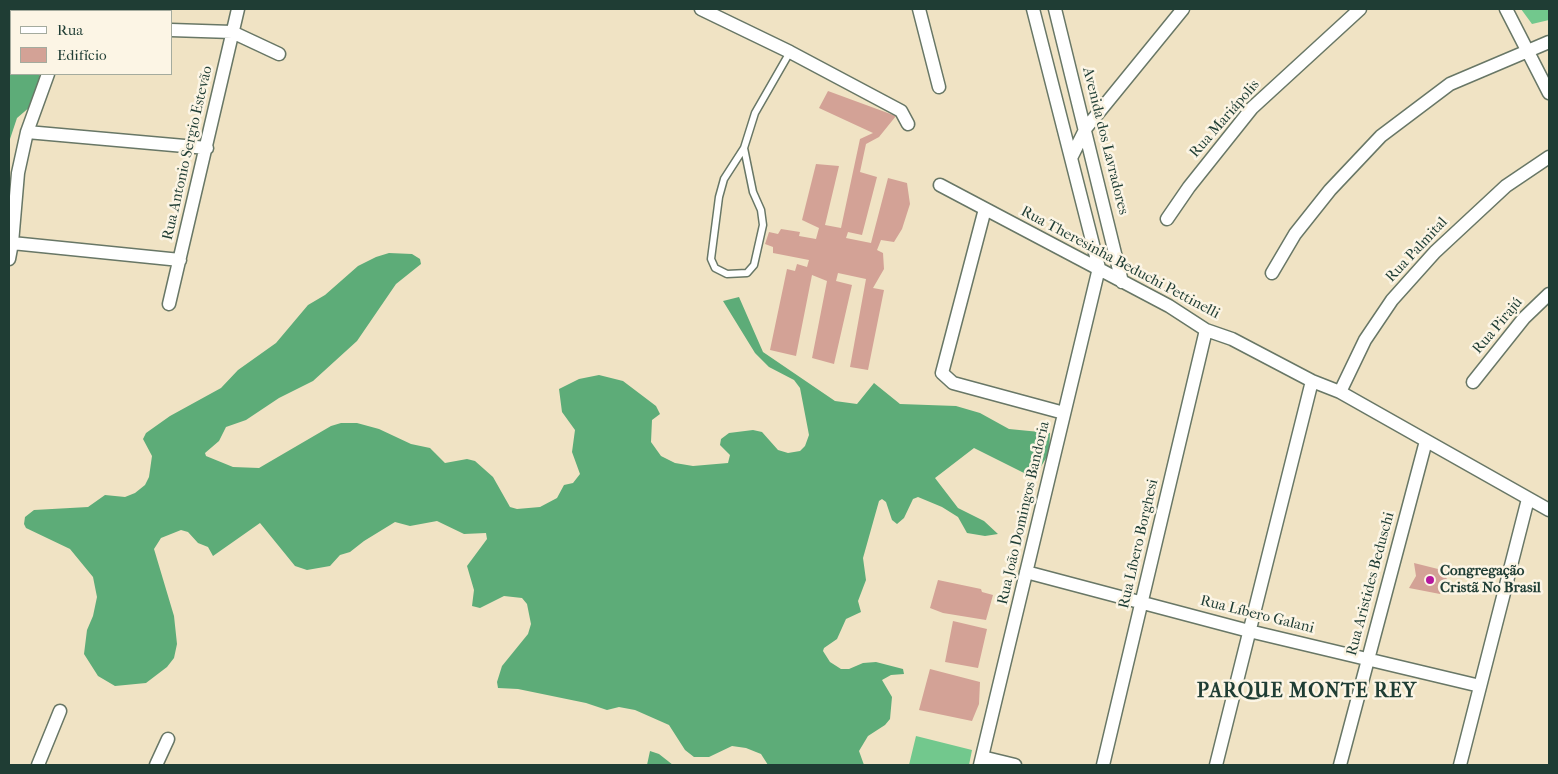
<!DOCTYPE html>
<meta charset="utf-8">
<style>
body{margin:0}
#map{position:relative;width:1558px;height:774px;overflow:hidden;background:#f0e3c4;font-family:"IM FELL French Canon",serif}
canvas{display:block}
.frame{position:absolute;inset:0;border:10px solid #1f3d34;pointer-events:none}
.legend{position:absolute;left:10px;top:10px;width:162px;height:65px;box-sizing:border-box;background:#fcf5e5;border:1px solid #a4ab9e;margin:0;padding:6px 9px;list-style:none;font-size:15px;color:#1f3d34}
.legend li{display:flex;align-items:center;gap:10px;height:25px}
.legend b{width:25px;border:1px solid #a4ab9e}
</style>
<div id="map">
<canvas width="1558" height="774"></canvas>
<div class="frame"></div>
<ul class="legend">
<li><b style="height:6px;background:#fff"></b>Rua</li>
<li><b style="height:14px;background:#d3a296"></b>Edifício</li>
</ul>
</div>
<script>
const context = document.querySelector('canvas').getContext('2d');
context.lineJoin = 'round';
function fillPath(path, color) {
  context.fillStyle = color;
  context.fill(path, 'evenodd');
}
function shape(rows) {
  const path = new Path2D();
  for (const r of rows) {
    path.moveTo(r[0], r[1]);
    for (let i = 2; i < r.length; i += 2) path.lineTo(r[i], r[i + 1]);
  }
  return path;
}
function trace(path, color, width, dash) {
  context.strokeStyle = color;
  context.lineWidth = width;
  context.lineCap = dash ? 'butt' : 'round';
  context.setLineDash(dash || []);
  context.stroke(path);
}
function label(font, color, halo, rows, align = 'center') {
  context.font = font + ' "IM FELL French Canon",serif';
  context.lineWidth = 5;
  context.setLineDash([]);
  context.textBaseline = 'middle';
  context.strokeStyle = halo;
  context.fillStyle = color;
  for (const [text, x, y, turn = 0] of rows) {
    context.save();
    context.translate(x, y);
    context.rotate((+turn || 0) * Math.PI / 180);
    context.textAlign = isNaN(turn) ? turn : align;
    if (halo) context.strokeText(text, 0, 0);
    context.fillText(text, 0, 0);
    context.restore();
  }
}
fillPath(shape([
 [1521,9,1549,9,1549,20,1532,24],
 [916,736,972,750,969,765,909,765]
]), '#72c88d');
fillPath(shape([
 [9,9,48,9,48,11,11,11,11,74,39,74,42,81,31,106,17,118,9,142],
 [389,253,412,254,420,259,421,264,396,284,357,341,313,381,279,398,246,420,226,427,219,441,205,453,206,456,233,467,259,468,331,426,341,423,357,423,379,429,411,444,430,448,445,463,467,459,475,461,493,477,510,507,517,509,540,507,557,498,564,485,573,483,580,474,572,452,575,430,562,412,559,389,579,379,599,375,623,381,656,406,660,414,652,420,651,442,661,456,675,463,693,466,728,463,730,455,720,445,721,439,729,433,753,430,762,432,778,450,788,453,800,451,805,446,809,435,800,388,794,380,769,367,755,353,723,301,739,297,763,352,835,401,857,404,874,383,900,404,956,406,980,413,1009,429,1050,433,1049,453,1039,470,1032,477,974,448,935,478,958,508,984,521,998,534,985,536,967,533,958,517,942,507,918,497,913,499,904,518,897,524,892,520,886,502,882,499,879,501,863,558,866,580,858,601,861,612,846,619,837,639,824,648,823,651,830,662,841,669,849,669,863,663,876,662,903,669,904,674,891,675,882,680,892,697,890,719,885,725,868,736,859,751,864,765,768,765,761,754,746,748,732,746,709,757,694,757,685,750,669,725,635,710,619,707,607,710,586,703,518,689,498,688,497,682,502,666,528,634,531,624,527,604,522,598,504,596,480,608,472,606,474,590,467,566,487,539,486,533,464,534,437,521,410,526,395,522,364,541,350,552,340,555,330,566,307,570,295,566,260,523,213,556,208,547,198,543,188,532,181,530,161,538,154,549,174,616,177,644,174,658,167,667,146,683,115,686,98,676,84,654,87,630,93,616,97,597,93,577,70,549,26,528,24,524,25,517,34,510,88,507,105,495,125,497,135,493,145,485,149,477,152,456,143,439,146,433,170,416,221,388,238,370,276,343,308,305,325,295,358,266,376,257],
 [650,751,659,754,673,765,647,765]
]), '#5dac78');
fillPath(shape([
 [828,91,896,116,879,137,866,144,860,172,877,177,862,235,848,232,846,238,871,243,888,178,907,183,910,204,902,229,894,242,881,240,877,250,883,253,884,269,873,288,884,290,868,370,850,367,866,279,838,273,836,281,852,285,834,364,812,358,827,281,812,275,796,356,770,350,787,269,795,271,797,264,807,267,809,260,773,253,773,247,765,244,769,232,778,234,781,229,800,232,799,236,816,239,819,228,802,220,816,164,839,166,825,225,841,228,860,139,873,133,819,108],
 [1414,563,1446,571,1447,583,1440,594,1409,588,1416,576],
 [938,580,981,589,982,592,993,595,986,620,943,613,930,608],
 [953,621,987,629,978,668,945,662],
 [930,669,980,682,979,704,972,721,919,710]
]), '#d3a296');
const service = shape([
 [744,148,753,192,761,210,763,225,754,265,747,273,727,274,715,268,711,259,719,197,724,179,744,148,755,113,790,52]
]);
const minor = shape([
 [54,9,55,11],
 [701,9,790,52,901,111,908,124],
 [919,9,939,87],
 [1055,9,1122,282],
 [1506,9,1549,93],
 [171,30,232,32,279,54],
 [27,132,207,148],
 [1071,158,1086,128,1183,9],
 [940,185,1169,306,1206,330,1232,339,1312,381,1340,392,1549,510],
 [985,209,942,373,953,383,1064,413],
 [1167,219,1189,187,1252,108,1360,9],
 [12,243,180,260],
 [9,259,12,243,18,173,27,132,48,74],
 [1272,273,1295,234,1330,190,1381,136,1450,84,1549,42],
 [169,304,238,9],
 [1473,382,1524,318,1549,294],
 [1340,392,1365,340,1392,300,1435,252,1506,186,1549,157],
 [1026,572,1249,631,1480,686],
 [982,757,1015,765],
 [38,765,60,711],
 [156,765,168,739],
 [980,765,1099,268,1033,9],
 [1103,765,1206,330],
 [1216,765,1312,381],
 [1340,765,1426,441],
 [1460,765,1528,499]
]);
trace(service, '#687766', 9);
trace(minor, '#687766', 15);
trace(service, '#fff', 6);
trace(minor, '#fff', 12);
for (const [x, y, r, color] of [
 [1430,580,5,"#b5179e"]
]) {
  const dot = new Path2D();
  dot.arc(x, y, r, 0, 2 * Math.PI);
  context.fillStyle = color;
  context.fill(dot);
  trace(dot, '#fcf5e5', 2);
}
label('15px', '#1f3d34', '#fcf5e5', [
 ["Rua Mariápolis",1225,119,-49],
 ["Avenida dos Lavradores",1105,141,76],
 ["Rua Antonio Sergio Estevão",188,153,-77],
 ["Rua Palmital",1417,250,-47],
 ["Rua Theresinha Beduchi Pettinelli",1120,263,28],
 ["Rua Pirajú",1498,326,-50],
 ["Rua João Domingos Bandoria",1024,513,-77],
 ["Rua Líbero Borghesi",1139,544,-77],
 ["Rua Aristides Beduschi",1371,584,-75],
 ["Rua Líbero Galani",1257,615,14]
]);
label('bold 15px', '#1f3d34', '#fcf5e5', [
 ["Congregação",1440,571],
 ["Cristã No Brasil",1440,588]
], 'left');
context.letterSpacing = '1px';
label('bold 20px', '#1f3d34', '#fcf5e5', [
 ["PARQUE MONTE REY",1307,692]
]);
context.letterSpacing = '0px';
</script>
